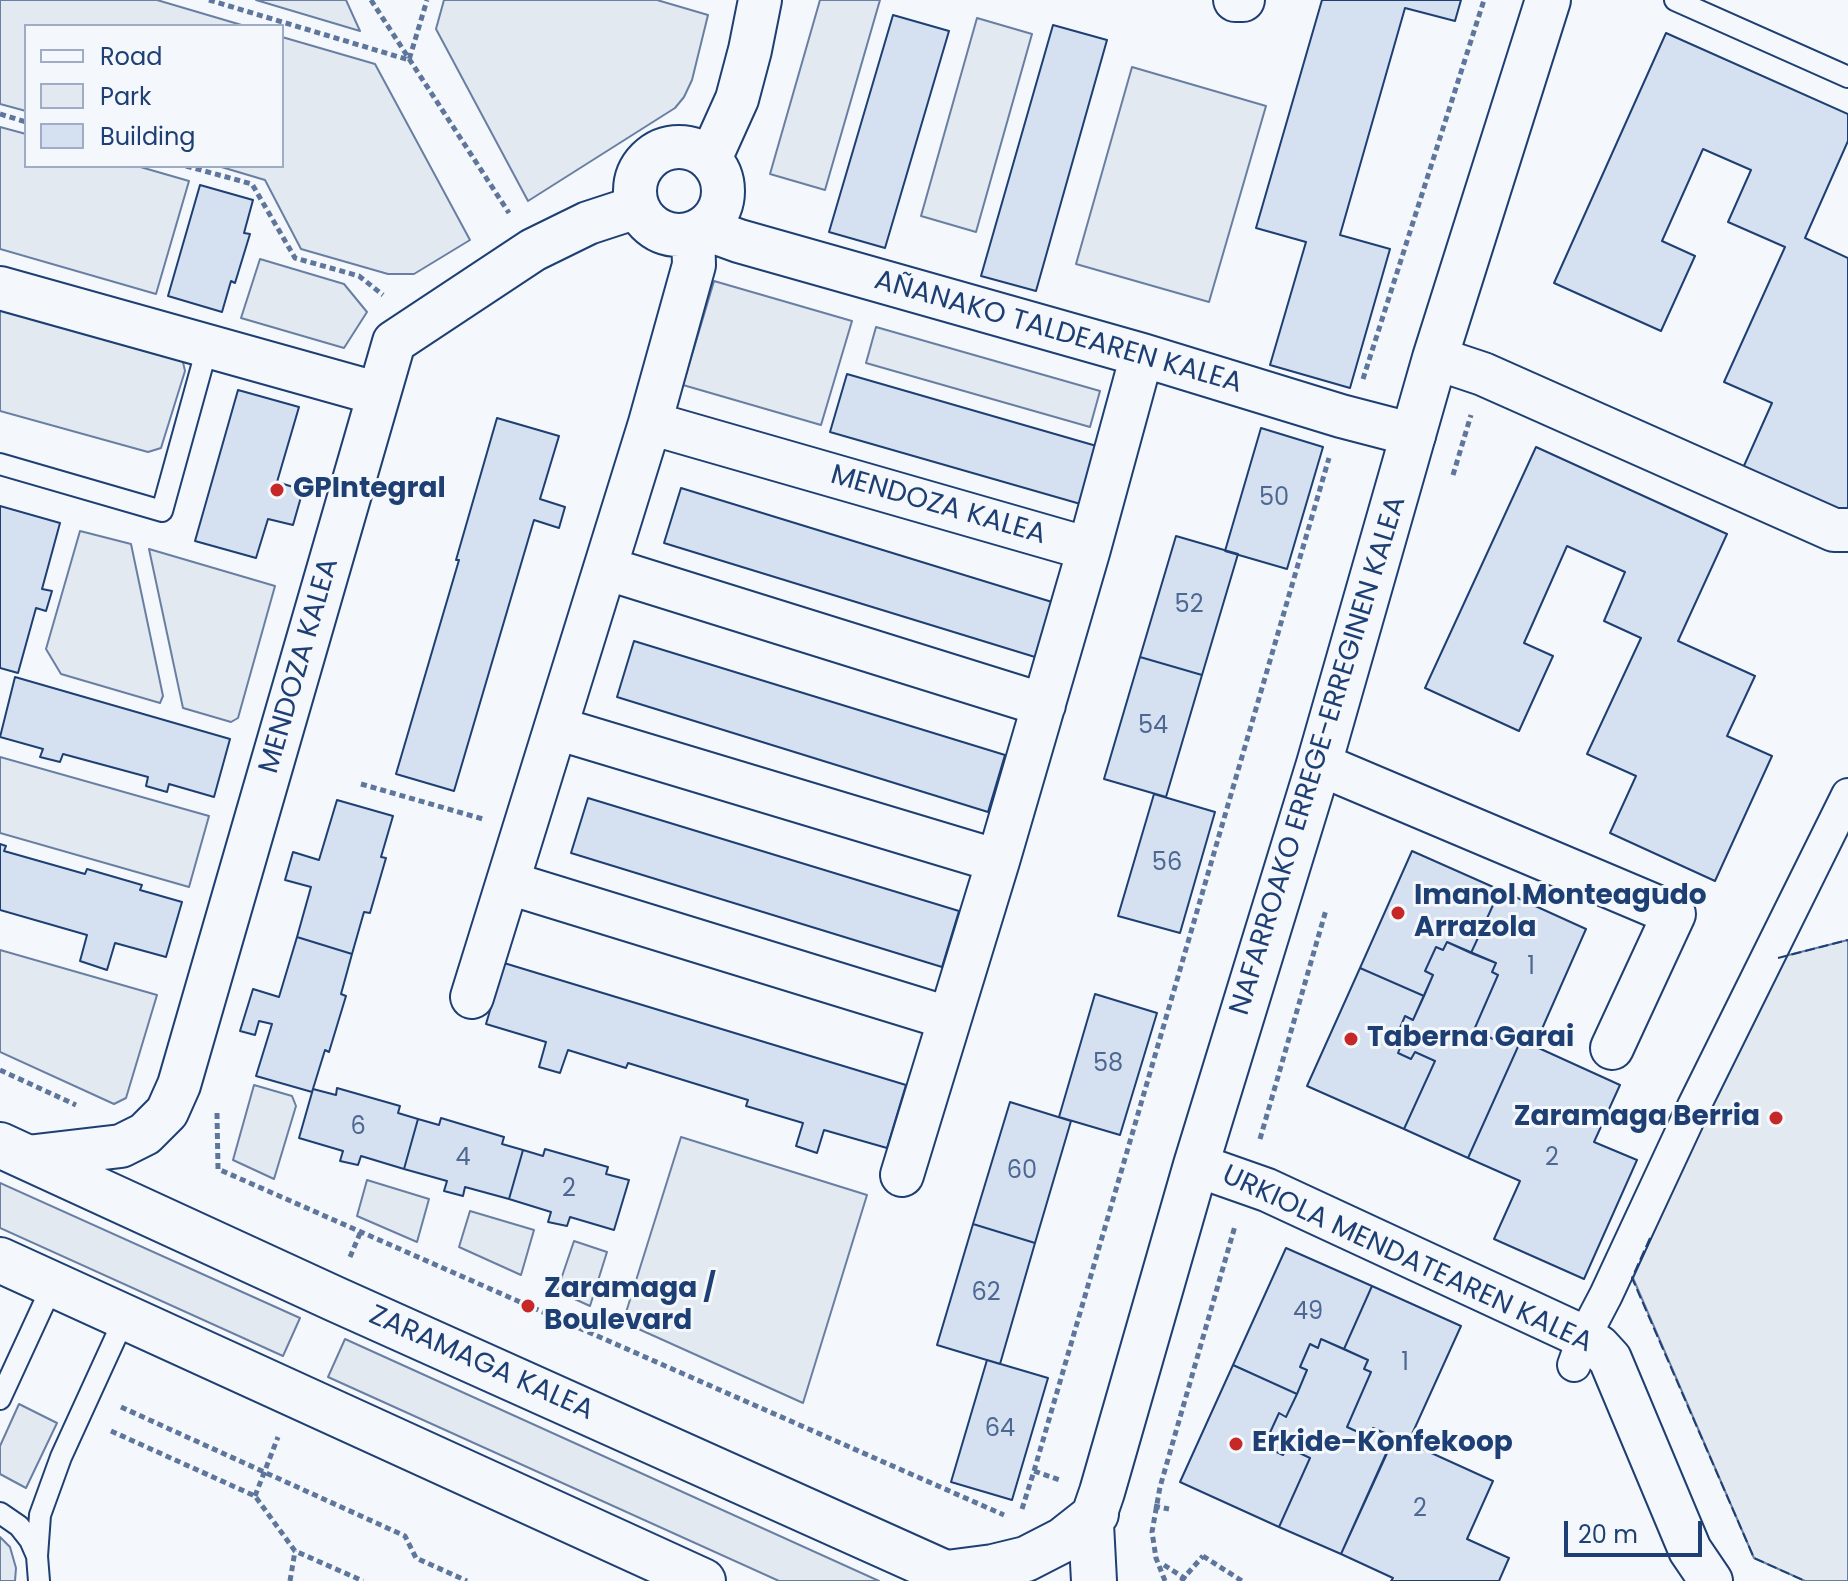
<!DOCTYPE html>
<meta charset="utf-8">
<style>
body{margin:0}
#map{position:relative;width:1848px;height:1581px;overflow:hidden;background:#f4f7fb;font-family:Poppins,sans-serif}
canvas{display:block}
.legend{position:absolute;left:24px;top:24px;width:260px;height:144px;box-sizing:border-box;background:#f4f7fb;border:2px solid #9eadc5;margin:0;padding:10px 14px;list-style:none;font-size:24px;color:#1d3f73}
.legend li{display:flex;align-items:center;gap:16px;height:40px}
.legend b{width:40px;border:2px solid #9eadc5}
.scale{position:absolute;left:1564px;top:1521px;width:138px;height:36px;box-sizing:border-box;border:4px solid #1d3f73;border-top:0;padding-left:10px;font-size:24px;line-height:28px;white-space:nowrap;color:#1d3f73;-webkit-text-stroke:6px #f4f7fb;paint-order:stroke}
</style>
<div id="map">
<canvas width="1848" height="1581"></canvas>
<ul class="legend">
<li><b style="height:10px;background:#f4f7fb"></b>Road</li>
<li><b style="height:22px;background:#e3e9f0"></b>Park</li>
<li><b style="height:22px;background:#d5e0f0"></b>Building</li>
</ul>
<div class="scale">20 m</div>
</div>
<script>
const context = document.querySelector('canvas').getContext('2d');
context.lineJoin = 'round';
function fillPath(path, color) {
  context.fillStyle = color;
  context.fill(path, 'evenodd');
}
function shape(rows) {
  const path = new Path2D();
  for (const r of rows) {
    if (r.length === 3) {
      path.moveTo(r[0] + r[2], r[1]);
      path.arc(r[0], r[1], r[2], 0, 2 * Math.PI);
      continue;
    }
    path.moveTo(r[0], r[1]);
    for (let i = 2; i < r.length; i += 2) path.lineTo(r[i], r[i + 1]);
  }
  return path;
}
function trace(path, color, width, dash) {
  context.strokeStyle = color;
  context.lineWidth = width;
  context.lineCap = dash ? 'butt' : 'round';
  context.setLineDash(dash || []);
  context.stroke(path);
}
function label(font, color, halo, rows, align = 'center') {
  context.font = font + ' Poppins,sans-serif';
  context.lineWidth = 6;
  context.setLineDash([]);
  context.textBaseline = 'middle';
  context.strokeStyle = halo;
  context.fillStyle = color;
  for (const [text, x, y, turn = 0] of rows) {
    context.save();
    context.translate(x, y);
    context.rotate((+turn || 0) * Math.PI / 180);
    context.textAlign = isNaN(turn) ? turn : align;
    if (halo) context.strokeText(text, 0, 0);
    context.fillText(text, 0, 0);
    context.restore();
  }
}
const green = shape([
 [0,0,157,0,245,26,26,26,26,111,0,104,0,0],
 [256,0,346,0,360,31,256,0],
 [444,0,657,0,708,15,692,80,684,97,675,108,528,201,436,29,444,0],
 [820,0,880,0,825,190,770,174,820,0],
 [977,18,1032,34,976,232,921,216,977,18],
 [282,37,375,64,470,240,414,274,388,274,301,249,265,180,218,166,282,166,282,37],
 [1132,67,1266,106,1209,302,1076,264,1132,67],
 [0,127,26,134,26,166,137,166,189,181,156,294,0,249,0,127],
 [260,259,344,284,367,312,344,348,241,318,260,259],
 [714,281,852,321,821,425,683,385,714,281],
 [0,307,174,357,183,362,185,371,161,448,148,452,0,411,0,307],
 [876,327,1100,391,1090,427,866,363,876,327],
 [80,531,131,544,163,696,160,703,61,674,46,649,80,531],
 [149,549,275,586,238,718,231,722,183,708,149,549],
 [0,757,209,816,189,887,0,833,0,757],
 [1848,940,1848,1581,1805,1581,1754,1558,1633,1278,1777,958,1848,940],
 [0,950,157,995,126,1098,114,1104,0,1052,0,950],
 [254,1085,292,1096,296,1106,274,1179,233,1160,254,1085],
 [681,1137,867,1195,803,1403,623,1322,681,1137],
 [367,1180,429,1199,417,1242,357,1216,367,1180],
 [0,1183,300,1318,283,1356,0,1228,0,1183],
 [470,1211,534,1230,521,1275,459,1247,470,1211],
 [574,1241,607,1252,590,1306,557,1291,574,1241],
 [345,1339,879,1581,779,1581,328,1377,345,1339],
 [19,1404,57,1423,26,1488,0,1474,0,1446,19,1404],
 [0,1537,10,1547,16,1568,15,1581,0,1581,0,1537]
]);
fillPath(green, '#e3e9f0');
trace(green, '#687fa3', 2);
const building = shape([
 [1322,0,1461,0,1455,21,1405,8,1340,235,1390,249,1350,388,1270,365,1306,242,1256,228,1322,0],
 [893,15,949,31,885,248,829,232,893,15],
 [1053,25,1107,40,1036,291,981,276,1053,25],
 [1666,33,1848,114,1848,141,1805,238,1848,258,1848,514,1743,468,1772,403,1724,382,1785,247,1728,222,1751,170,1703,149,1662,241,1695,256,1661,331,1554,283,1666,33],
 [200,185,253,200,244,233,250,234,235,283,231,281,222,312,168,296,200,185],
 [847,374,1100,447,1084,505,830,432,847,374],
 [238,390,299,407,277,482,303,490,293,525,268,519,256,558,195,541,238,390],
 [497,418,559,436,540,499,565,507,559,528,534,520,454,791,396,774,459,560,456,560,497,418],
 [1261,428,1323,447,1287,569,1225,551,1261,428],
 [1536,447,1727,534,1678,641,1755,676,1727,736,1772,756,1715,881,1610,833,1636,776,1587,754,1641,638,1604,621,1625,572,1567,546,1524,643,1553,656,1519,731,1425,688,1536,447],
 [681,488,1052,602,1035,657,664,543,681,488],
 [0,506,60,523,42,589,52,591,46,611,36,608,18,673,0,668,0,506],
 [1176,536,1238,554,1202,675,1140,657,1176,536],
 [634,641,1005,755,988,812,617,697,634,641],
 [1140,657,1202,675,1166,797,1104,779,1140,657],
 [15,677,230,739,214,797,169,784,167,792,146,786,148,777,63,754,60,762,40,757,43,749,0,737,15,677],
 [1154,794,1215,812,1180,933,1118,916,1154,794],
 [588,798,959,911,942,967,571,853,588,798],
 [337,800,393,816,381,857,386,858,370,913,364,912,352,954,297,937,311,887,285,880,293,852,319,860,337,800],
 [0,844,6,846,4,851,85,874,87,869,142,885,140,890,182,902,166,957,115,943,107,970,80,961,87,935,0,910,0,844],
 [1412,851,1500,890,1471,953,1447,942,1443,950,1436,947,1425,971,1433,975,1424,996,1360,968,1412,851],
 [1500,890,1586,929,1534,1047,1499,1031,1495,1040,1474,1030,1498,975,1492,972,1496,963,1471,953,1500,890],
 [297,937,352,954,341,994,346,996,329,1052,325,1050,312,1092,256,1076,272,1024,259,1021,255,1035,240,1031,253,989,279,997,297,937],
 [1447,942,1496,963,1492,972,1498,975,1474,1030,1495,1040,1499,1031,1521,1040,1468,1158,1404,1129,1435,1061,1415,1052,1411,1059,1398,1053,1402,1043,1395,1040,1405,1016,1413,1020,1433,975,1425,971,1436,947,1443,950,1447,942],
 [504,963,906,1085,887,1148,824,1130,817,1153,796,1146,803,1123,746,1106,748,1100,628,1063,626,1068,568,1050,560,1073,539,1067,546,1042,486,1024,504,963],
 [1360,968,1424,996,1413,1020,1405,1016,1395,1040,1402,1043,1398,1053,1411,1059,1415,1052,1435,1061,1404,1129,1307,1086,1360,968],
 [1095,994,1157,1013,1120,1135,1059,1117,1095,994],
 [1521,1040,1620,1085,1594,1142,1637,1160,1584,1279,1494,1239,1520,1181,1468,1158,1521,1040],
 [337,1088,400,1106,398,1113,418,1119,404,1169,361,1156,358,1165,340,1161,343,1151,299,1138,313,1089,336,1095,337,1088],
 [1010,1102,1071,1121,1035,1243,973,1224,1010,1102],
 [441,1118,504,1137,502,1144,523,1150,509,1199,465,1187,463,1196,444,1191,447,1181,404,1169,418,1119,439,1125,441,1118],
 [545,1149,608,1167,606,1174,629,1180,614,1230,570,1217,567,1226,548,1222,551,1212,509,1199,523,1150,543,1156,545,1149],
 [973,1224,1035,1243,1000,1364,937,1345,973,1224],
 [1286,1248,1372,1286,1344,1349,1321,1339,1318,1348,1310,1344,1300,1367,1307,1370,1297,1394,1233,1365,1286,1248],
 [1372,1286,1461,1326,1408,1443,1373,1428,1369,1437,1347,1427,1371,1372,1364,1369,1368,1360,1344,1349,1372,1286],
 [1321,1339,1368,1360,1364,1369,1371,1372,1347,1427,1369,1437,1373,1428,1394,1438,1341,1554,1279,1527,1310,1458,1287,1447,1283,1455,1272,1450,1276,1441,1268,1437,1279,1413,1286,1417,1297,1394,1307,1370,1300,1367,1310,1344,1318,1348,1321,1339],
 [987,1360,1048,1378,1012,1500,951,1482,987,1360],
 [1233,1365,1297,1394,1286,1417,1279,1413,1268,1437,1276,1441,1272,1450,1283,1455,1287,1447,1310,1458,1279,1527,1180,1482,1233,1365],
 [1394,1436,1493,1481,1467,1539,1509,1558,1499,1581,1391,1581,1393,1578,1341,1554,1394,1436]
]);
fillPath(building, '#d5e0f0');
trace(building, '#1d3f73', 2);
const service = shape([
 [1675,0,1848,77],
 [0,464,162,511,207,348],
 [0,1399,53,1284],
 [0,1513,19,1526,30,1540,37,1556,39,1581],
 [37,1556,40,1515,61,1457,125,1317]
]);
const pedestrian = shape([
 [1574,1365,1584,1337,1606,1295,1694,1106,1848,795]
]);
const minor = shape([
 [1235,0,1243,0],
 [679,191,44],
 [710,159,737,99,750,50,760,0],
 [703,228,739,241,1142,355,1341,416,1414,435],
 [693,233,694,265,650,423,1089,549,1142,355],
 [0,288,379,394],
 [1435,358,1483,374,1834,530,1848,530],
 [605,568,1044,705],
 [556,728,998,861],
 [1319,764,1674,914,1612,1048],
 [509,883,948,1018],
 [472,997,650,423],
 [27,1157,121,1146,145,1134,167,1112,179,1085,394,342,533,250,588,223,637,207],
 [1196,1165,1267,1190,1584,1337,1599,1347,1610,1359,1690,1550,1711,1581],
 [902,1175,998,861,1089,549]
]);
const tertiary = shape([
 [947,1573,993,1567,1026,1559,1063,1540,1096,1514],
 [1094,1581,1091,1524,1102,1492,1196,1165,1319,764,1435,358,1548,0]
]);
const primary = shape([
 [0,1145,335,1299,963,1581],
 [0,1260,703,1581]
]);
trace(service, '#1d3f73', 24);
trace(pedestrian, '#1d3f73', 36);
trace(minor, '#1d3f73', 46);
trace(tertiary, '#1d3f73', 48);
trace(primary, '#1d3f73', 48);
trace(shape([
 [209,0,409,60,427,0],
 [371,0,509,213],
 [0,114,26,122],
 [186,166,252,184,295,258,359,276,383,295],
 [1363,379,1484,0],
 [1453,475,1471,415],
 [361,784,483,819],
 [0,1070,76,1105],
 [217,1113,218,1169,1004,1515],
 [1260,1139,1326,910],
 [350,1257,361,1231],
 [121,1407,405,1536,416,1558,467,1581],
 [111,1431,255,1496,295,1551,363,1581],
 [1034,1471,1329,458],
 [255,1496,278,1437],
 [1154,1506,1169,1509],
 [1022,1509,1034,1471,1060,1480],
 [1203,1556,1242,1581],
 [1164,1565,1189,1581],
 [290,1581,295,1551],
 [1165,1581,1156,1558,1152,1532,1160,1487,1235,1226]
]), '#5e769c', 5, [6, 4]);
trace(service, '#f4f7fb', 20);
trace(pedestrian, '#f4f7fb', 32);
trace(minor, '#f4f7fb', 42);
trace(tertiary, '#f4f7fb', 44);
trace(primary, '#f4f7fb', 44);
trace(shape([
 [1181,1581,1203,1556]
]), '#5e769c', 5, [6, 4]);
trace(shape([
 [1778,958,1848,940],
 [1650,1238,1632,1278,1754,1558,1805,1581]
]), '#1d3f73', 2, [10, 4]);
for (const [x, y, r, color] of [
 [277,490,8,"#c62828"],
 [1398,913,8,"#c62828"],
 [1351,1039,8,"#c62828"],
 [1776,1118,8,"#c62828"],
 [528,1306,8,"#c62828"],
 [1236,1444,8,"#c62828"]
]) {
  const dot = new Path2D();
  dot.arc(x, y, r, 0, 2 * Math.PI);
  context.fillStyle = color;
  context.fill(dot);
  trace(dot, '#f4f7fb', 3);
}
label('24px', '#4b6792', null, [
 ["50",1274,499],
 ["52",1189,606],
 ["54",1153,727],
 ["56",1167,864],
 ["1",1531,968],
 ["58",1108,1065],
 ["6",358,1128],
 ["4",463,1159],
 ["2",1552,1159],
 ["60",1022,1172],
 ["2",569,1190],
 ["62",986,1294],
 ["49",1308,1313],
 ["1",1405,1364],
 ["64",1000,1430],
 ["2",1420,1510]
]);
label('28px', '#1d3f73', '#f4f7fb', [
 ["AÑANAKO TALDEAREN KALEA",1058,333,16],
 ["MENDOZA KALEA",938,506,16],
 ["MENDOZA KALEA",300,666,-74],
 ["NAFARROAKO ERREGE-ERREGINEN KALEA",1319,756,-73],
 ["URKIOLA MENDATEAREN KALEA",1407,1260,25],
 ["ZARAMAGA KALEA",481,1364,24]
]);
label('bold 28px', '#1d3f73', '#f4f7fb', [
 ["GPIntegral",293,490],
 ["Imanol Monteagudo",1414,897],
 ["Arrazola",1414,929],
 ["Taberna Garai",1367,1039],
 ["Zaramaga Berria",1760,1118,"right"],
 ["Zaramaga /",544,1290],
 ["Boulevard",544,1322],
 ["Erkide-Konfekoop",1252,1444]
], 'left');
</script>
